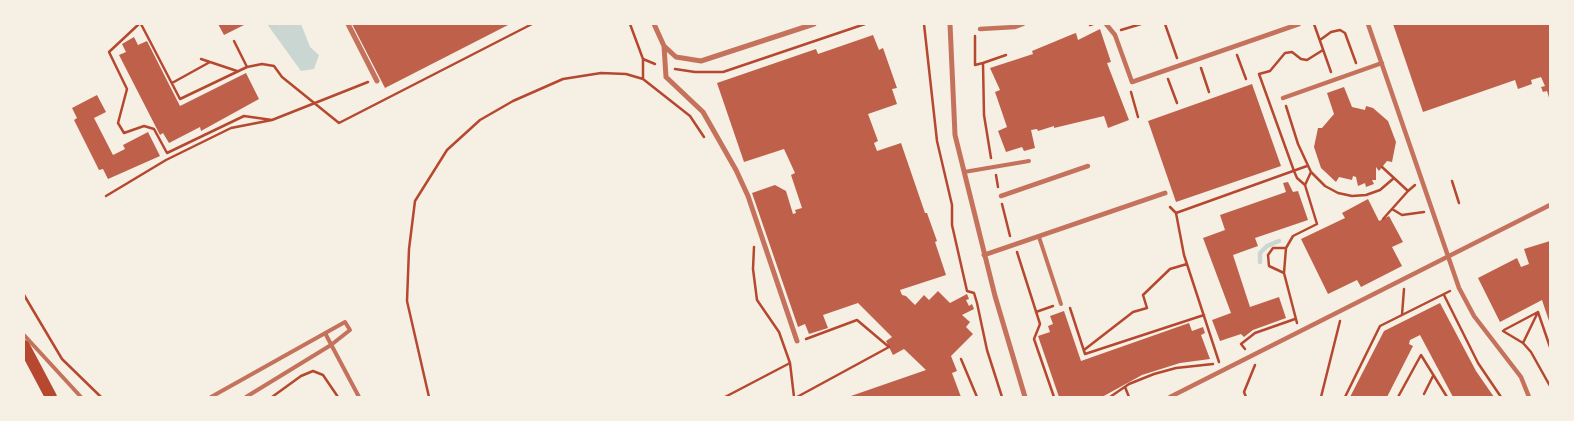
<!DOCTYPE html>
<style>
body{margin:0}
#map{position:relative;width:1574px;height:421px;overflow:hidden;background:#f6efe4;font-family:Cabin,sans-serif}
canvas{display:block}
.frame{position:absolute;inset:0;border:25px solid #f6efe4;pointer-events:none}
</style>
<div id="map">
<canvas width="1574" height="421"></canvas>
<div class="frame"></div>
</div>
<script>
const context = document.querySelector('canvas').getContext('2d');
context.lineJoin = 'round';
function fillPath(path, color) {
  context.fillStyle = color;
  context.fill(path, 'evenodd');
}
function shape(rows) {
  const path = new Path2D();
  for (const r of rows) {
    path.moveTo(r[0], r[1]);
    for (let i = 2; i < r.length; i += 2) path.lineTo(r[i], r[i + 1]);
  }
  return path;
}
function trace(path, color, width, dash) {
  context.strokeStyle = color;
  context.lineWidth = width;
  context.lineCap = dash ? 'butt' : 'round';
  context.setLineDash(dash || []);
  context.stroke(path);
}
fillPath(shape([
 [267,24,301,24,310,47,319,55,314,69,301,71]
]), '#c9d6d2');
trace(shape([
 [1260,262,1260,253,1267,246,1279,241]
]), '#c9d6d2', 4.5);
fillPath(shape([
 [218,24,246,24,224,35],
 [352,24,510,24,385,88],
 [1393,24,1550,24,1550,101,1547,91,1543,92,1541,87,1545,86,1541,77,1531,80,1532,84,1518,89,1515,80,1423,112],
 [1100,29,1111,62,1107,63,1129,120,1108,128,1104,116,1054,128,1054,126,1038,131,1037,129,1031,130,1035,148,1024,151,1022,147,1006,152,998,131,1007,127,995,92,1000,90,990,68,1033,54,1032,51,1073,34,1076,33,1078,40],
 [873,35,879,50,883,48,897,88,892,89,897,104,868,114,878,141,874,143,877,151,901,143,925,213,927,213,937,241,935,242,946,275,900,290,902,295,906,296,915,305,924,295,929,300,938,291,950,303,967,294,969,299,966,300,969,306,972,304,974,309,962,315,970,322,966,327,973,334,951,356,957,371,952,373,961,397,848,397,926,370,904,349,893,355,886,341,892,337,858,303,823,315,828,328,809,334,805,324,798,327,752,193,775,185,786,191,793,214,796,213,795,210,802,208,791,175,795,173,784,149,744,162,717,83,816,49,818,54],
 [134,37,138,45,147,41,180,106,246,73,259,99,201,131,200,127,169,143,163,133,160,135,119,55,126,52,122,44],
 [1252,84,1281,166,1176,202,1148,121],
 [1344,87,1352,107,1365,110,1366,106,1373,108,1388,121,1396,142,1392,162,1387,161,1379,171,1376,167,1376,180,1372,180,1374,184,1366,187,1365,183,1358,186,1356,177,1353,176,1352,180,1339,177,1336,182,1321,168,1314,147,1318,128,1322,128,1334,114,1327,93],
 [97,95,106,112,94,118,113,155,125,149,123,145,148,132,160,156,108,179,103,169,99,170,74,120,77,118,72,108],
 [1288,182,1293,192,1298,191,1308,220,1255,238,1258,246,1233,255,1250,307,1279,297,1286,318,1253,330,1244,337,1241,334,1220,341,1212,320,1231,313,1203,238,1225,230,1220,215,1286,192,1283,183],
 [1368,199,1379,221,1389,216,1403,242,1392,247,1402,266,1361,287,1357,280,1328,294,1301,239,1345,218,1342,213],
 [1550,241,1550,324,1542,300,1500,322,1478,278,1517,258,1521,267,1529,264,1524,249],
 [1440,303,1476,371,1494,397,1453,397,1420,335,1410,340,1409,344,1413,346,1387,397,1350,397,1384,331],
 [1064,311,1081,361,1189,323,1192,331,1203,327,1205,333,1201,335,1210,359,1180,363,1142,375,1102,397,1059,397,1038,336,1050,332,1048,326,1053,324,1050,316]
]), '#bf614a');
trace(shape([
 [139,24,109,52,127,89,118,123,124,133,144,126,154,129,167,153,244,116,272,120],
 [141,24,180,99,247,67],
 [630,24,643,59,655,64],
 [924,24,937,141,952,205,952,225,967,291,974,293,977,303,987,350,1002,397],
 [1165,24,1177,58],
 [1314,24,1331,72],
 [1090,25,1093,24],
 [1121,30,1141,24],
 [975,36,975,65,983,63,984,115,991,158],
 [1320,40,1331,32,1340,30,1345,33,1356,63],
 [234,41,247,67,262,64,274,66,282,77,339,123,532,24],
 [1237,55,1246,79],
 [201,59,237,71],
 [643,59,643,79],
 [983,63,1006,55],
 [1201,68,1209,92],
 [675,69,695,72,723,72,865,24],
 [1168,79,1177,103],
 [172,83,210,62],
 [1131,92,1138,117],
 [1286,106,1298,144,1311,172],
 [1382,167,1394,178],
 [996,175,998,187],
 [1452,181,1459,203],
 [1305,185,1311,172,1325,186,1338,193,1352,196,1366,195,1380,190,1394,178,1408,191,1415,185],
 [106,196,166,160,231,128,272,120,368,82],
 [1002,204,1010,236],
 [1170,207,1176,213,1184,255,1219,362],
 [1392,209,1402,215,1424,212],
 [1176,213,1307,166],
 [1383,219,1408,191],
 [754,247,753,269,757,300,779,332,790,363,794,397],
 [1017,252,1040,324,1034,339,1054,397],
 [1284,273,1269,266,1268,255,1273,248,1286,248],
 [24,295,62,359,101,397],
 [1444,295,1478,363,1501,397],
 [1070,308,1085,354,1204,315],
 [1036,312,1053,306],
 [1538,312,1550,347],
 [1402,315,1404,289],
 [1297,323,1284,273,1286,248,1293,236,1317,224,1305,185,1297,178,1294,171,1259,74,1270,71,1285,53,1292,52,1301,59,1307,60,1323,50],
 [1504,330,1538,312],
 [1503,331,1523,343,1531,352,1550,386],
 [1523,343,1537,314],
 [1245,349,1241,344,1255,333,1295,319],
 [1084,350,1133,312,1147,308,1143,295,1170,269,1187,264],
 [961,359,977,397],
 [1125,387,1129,397],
 [1424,394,1433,376],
 [272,397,301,376,313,371,323,375,338,397],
 [429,397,407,301,409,249,415,201,447,150,480,120,513,101,563,79,601,73,626,74,643,79,690,116,704,137],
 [725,397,790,363],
 [797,397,889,347,857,320,806,339],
 [1110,397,1129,384,1154,374,1176,368,1213,364],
 [1246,397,1244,392,1255,365],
 [1321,397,1340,321],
 [1345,397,1380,326,1450,291],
 [1398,397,1421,355,1447,397]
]), '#b5482f', 2.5);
trace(shape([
 [964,172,1029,161],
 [1039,237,1061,304],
 [325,333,359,397],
 [24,335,81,397],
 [211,397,345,322,350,330,331,345,246,397]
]), '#c5725c', 4);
trace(shape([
 [1106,24,1115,35,1132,82,1299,24],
 [1368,24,1459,288,1474,316,1521,377,1529,397],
 [980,29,1015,27,1023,24],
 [1283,98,1382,63],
 [1001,196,1088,166],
 [1170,397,1550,205]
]), '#c5725c', 4.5);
trace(shape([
 [348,24,377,81],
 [654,24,664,46,676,57,701,61,814,24],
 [950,24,955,135,995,296,1025,397],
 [664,46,666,77,703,112,736,170,748,196,797,341],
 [984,255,1165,193]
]), '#c5725c', 5);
trace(shape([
 [24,346,51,397]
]), '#b5482f', 12);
</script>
